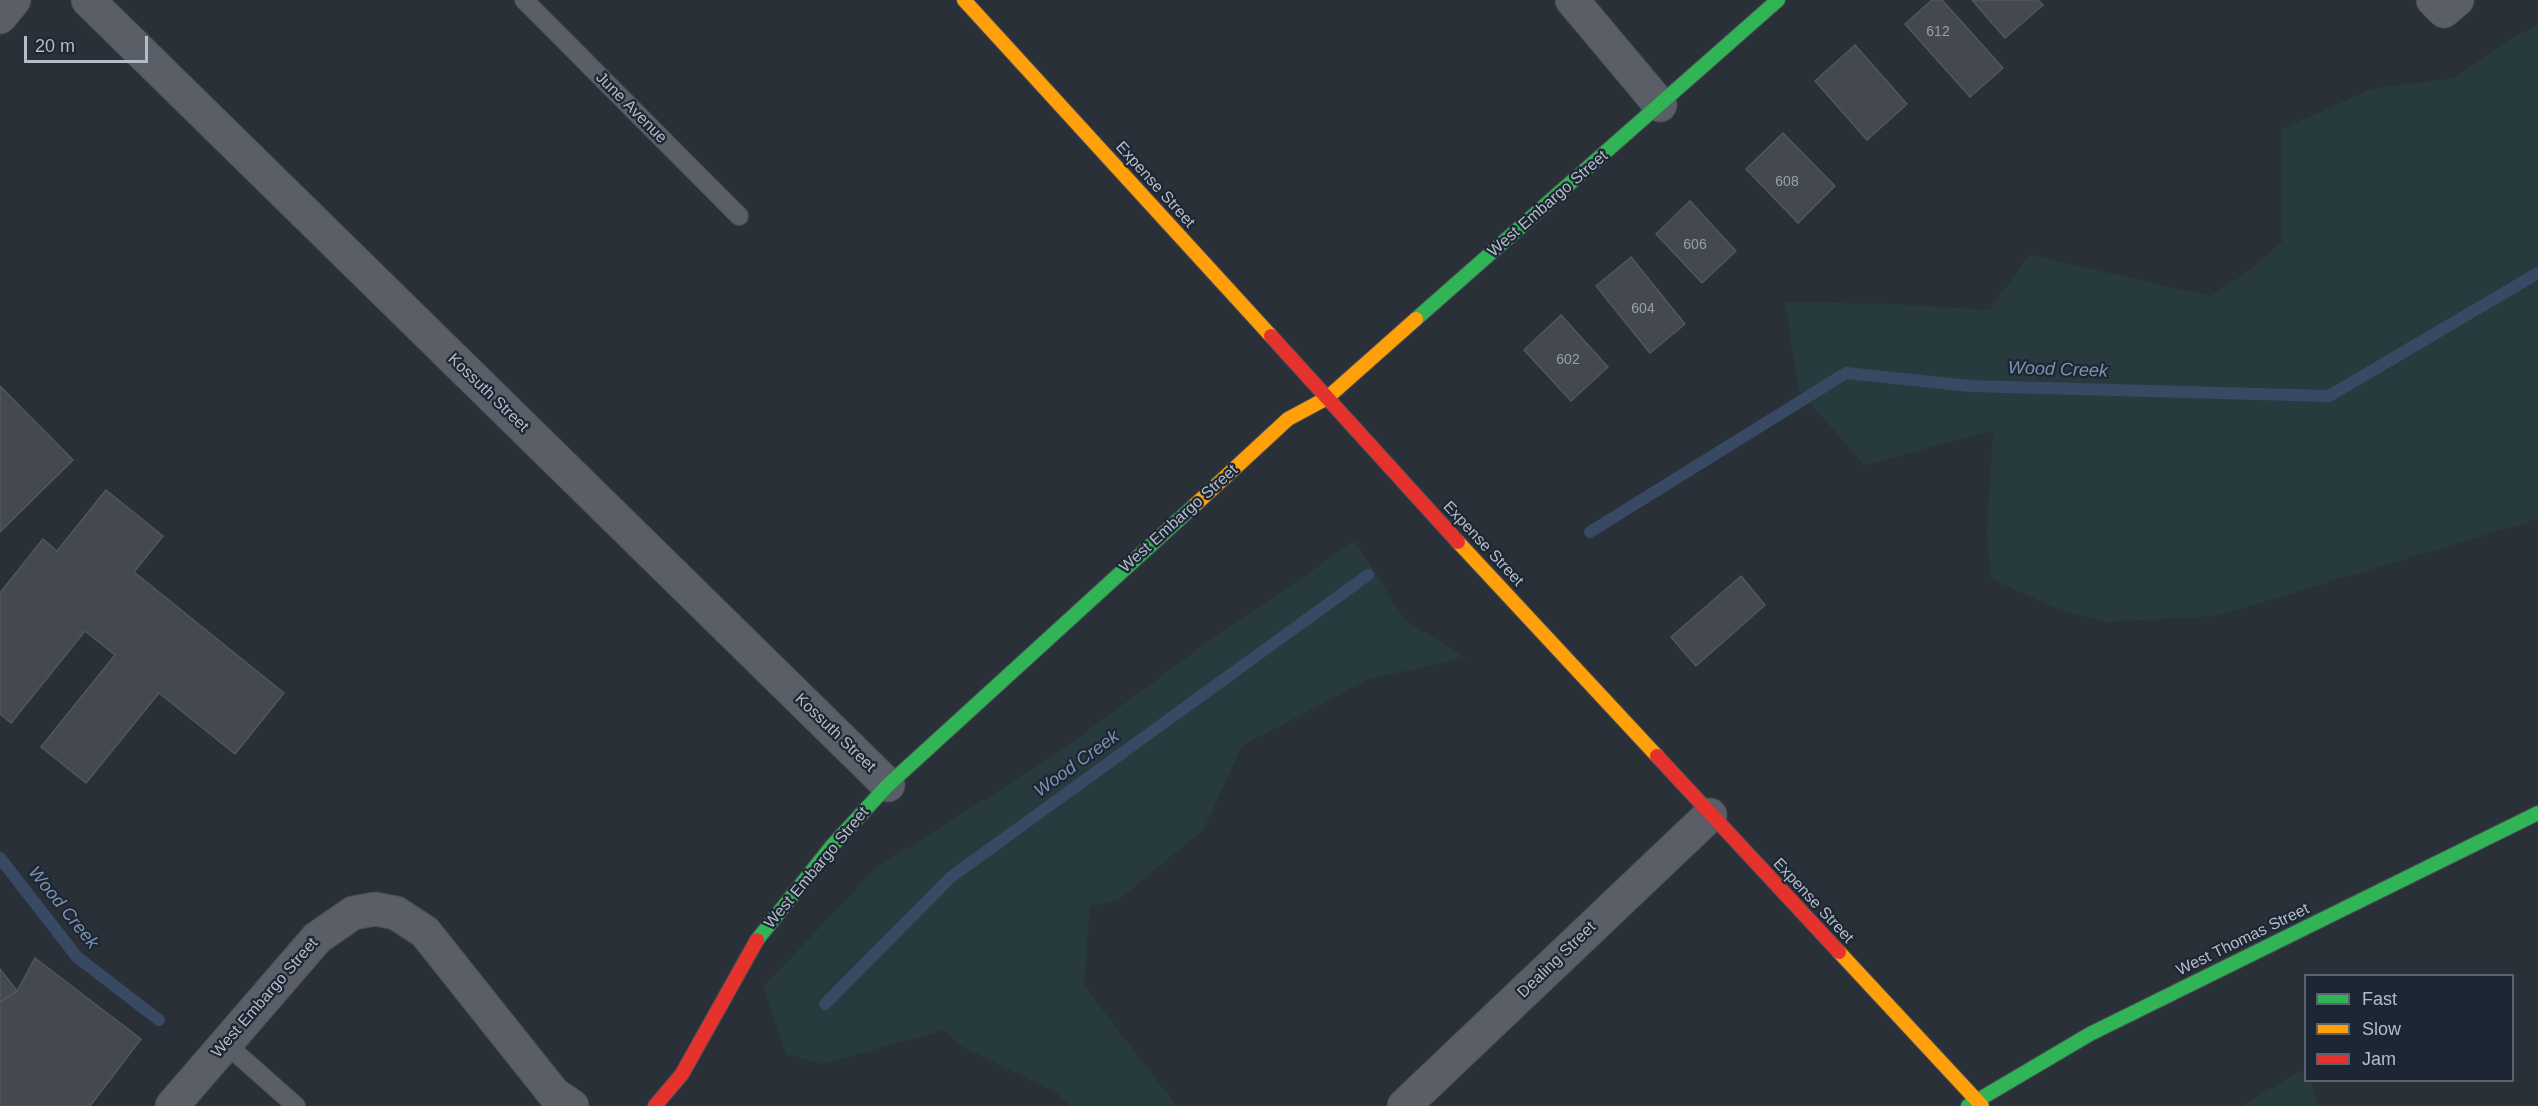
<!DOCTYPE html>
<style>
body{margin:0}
#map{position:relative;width:2538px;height:1106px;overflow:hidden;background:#2a3038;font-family:Helvetica,sans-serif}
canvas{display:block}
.legend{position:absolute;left:2304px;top:974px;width:210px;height:108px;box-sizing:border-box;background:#1d2633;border:2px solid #59626f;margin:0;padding:8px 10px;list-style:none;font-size:18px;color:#b4bcc9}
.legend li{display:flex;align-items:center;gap:12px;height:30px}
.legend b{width:30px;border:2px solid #59626f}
.scale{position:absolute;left:24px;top:36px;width:124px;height:27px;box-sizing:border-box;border:3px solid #b4bcc9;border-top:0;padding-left:8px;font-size:18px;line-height:21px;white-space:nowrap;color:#b4bcc9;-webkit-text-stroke:4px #1d2633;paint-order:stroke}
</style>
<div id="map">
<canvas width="2538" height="1106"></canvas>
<ul class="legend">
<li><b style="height:8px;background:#30b455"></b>Fast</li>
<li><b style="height:8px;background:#ff9f0a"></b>Slow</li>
<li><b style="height:8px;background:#e5322d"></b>Jam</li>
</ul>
<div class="scale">20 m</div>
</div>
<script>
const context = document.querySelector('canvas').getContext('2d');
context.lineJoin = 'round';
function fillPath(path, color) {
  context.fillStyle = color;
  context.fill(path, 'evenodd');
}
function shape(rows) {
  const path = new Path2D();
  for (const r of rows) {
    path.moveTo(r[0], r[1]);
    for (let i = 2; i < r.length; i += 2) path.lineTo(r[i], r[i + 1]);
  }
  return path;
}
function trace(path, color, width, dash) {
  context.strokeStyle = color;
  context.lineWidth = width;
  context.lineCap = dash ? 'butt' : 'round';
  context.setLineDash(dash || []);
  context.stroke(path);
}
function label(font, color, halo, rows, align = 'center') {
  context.font = font + ' Helvetica,sans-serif';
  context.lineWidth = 4.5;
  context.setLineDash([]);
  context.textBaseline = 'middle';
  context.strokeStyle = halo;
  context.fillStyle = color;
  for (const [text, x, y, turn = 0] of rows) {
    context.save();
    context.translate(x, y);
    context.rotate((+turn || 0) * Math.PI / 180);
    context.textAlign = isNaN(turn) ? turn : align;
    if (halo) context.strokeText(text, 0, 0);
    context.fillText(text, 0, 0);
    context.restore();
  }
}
fillPath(shape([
 [2538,24,2538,519,2217,616,2105,622,2056,608,1991,579,1987,531,1993,431,1864,465,1799,390,1785,302,1893,304,1989,310,2030,255,2211,296,2246,273,2282,242,2281,130,2371,89,2455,78,2499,46],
 [1355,541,1404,619,1465,658,1369,679,1242,746,1203,830,1118,900,1090,906,1084,986,1177,1106,1070,1106,1057,1093,959,1045,944,1030,822,1064,786,1054,763,987,876,868,1058,753,1195,651],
 [2305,1069,2306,1080,2311,1081,2318,1105,2333,1106,2245,1106,2244,1104]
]), '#273a3e');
trace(shape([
 [1590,532,1846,373,1970,386,2329,396,2538,273],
 [0,858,77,957,159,1020],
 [825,1004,951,877,1368,575]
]), '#384963', 12);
const building = shape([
 [1932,0,1942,0,2003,68,1970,97,1905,24,1932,0],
 [1972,0,2038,0,2043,5,2005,38,1972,0],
 [1855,45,1907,104,1867,140,1815,81,1855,45],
 [1783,133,1835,186,1798,223,1746,169,1783,133],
 [1690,201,1736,251,1702,283,1656,234,1690,201],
 [1631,257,1685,324,1650,353,1596,286,1631,257],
 [1561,315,1608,367,1571,401,1524,350,1561,315],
 [0,386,73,460,0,532,0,386],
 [106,490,163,536,134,572,284,693,235,754,159,693,86,783,41,747,115,655,85,631,11,723,0,714,0,593,43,539,57,551,106,490],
 [1741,576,1765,605,1696,666,1671,637,1741,576],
 [35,958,141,1039,90,1106,0,1106,0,1002,17,991,35,958],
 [0,969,17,991,0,1002,0,969]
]);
fillPath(building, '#444950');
trace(building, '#52575f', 1.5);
const lane = shape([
 [524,0,739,216],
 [226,1044,296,1106]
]);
const street = shape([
 [88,0,888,785],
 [1572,0,1660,105],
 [2433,0,2444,11,2457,0],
 [0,17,14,0],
 [172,1106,317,938,353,913,375,909,396,913,425,932,554,1094,572,1106],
 [1404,1106,1710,815]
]);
const fast = shape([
 [1416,319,1778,0],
 [757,940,831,847,888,785,1196,504],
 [1968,1106,2090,1034,2538,813]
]);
const slow = shape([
 [964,0,1271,336],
 [1196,504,1288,419,1327,398,1416,319],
 [1458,542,1657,756],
 [1839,952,1982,1106]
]);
const jam = shape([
 [1271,336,1458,542],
 [1657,756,1839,952],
 [655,1106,682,1074,757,940]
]);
trace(lane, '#484c53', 20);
trace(street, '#484c53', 35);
trace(fast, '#484c53', 16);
trace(slow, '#484c53', 16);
trace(jam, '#484c53', 16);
trace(lane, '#5a5e66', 18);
trace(street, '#5a5e66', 33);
trace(fast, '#30b455', 14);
trace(slow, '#ff9f0a', 14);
trace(jam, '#e5322d', 14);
label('14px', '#989fab', null, [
 ["612",1938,32],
 ["608",1787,182],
 ["606",1695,245],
 ["604",1643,309],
 ["602",1568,360]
]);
label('16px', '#b4bcc9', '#1d2633', [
 ["June Avenue",631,108,45],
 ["Expense Street",1155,185,48],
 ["West Embargo Street",1548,204,-41],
 ["Kossuth Street",488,393,44],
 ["West Embargo Street",1179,519,-42],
 ["Expense Street",1483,544,47],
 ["Kossuth Street",835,733,44],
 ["West Embargo Street",817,868,-50],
 ["Expense Street",1813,901,47],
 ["West Thomas Street",2243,940,-26],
 ["Dealing Street",1557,960,-44],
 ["West Embargo Street",265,998,-49]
]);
label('italic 18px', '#7c92b1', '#1d2633', [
 ["Wood Creek",2058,370,2],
 ["Wood Creek",1077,764,-36],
 ["Wood Creek",63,908,51]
]);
</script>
